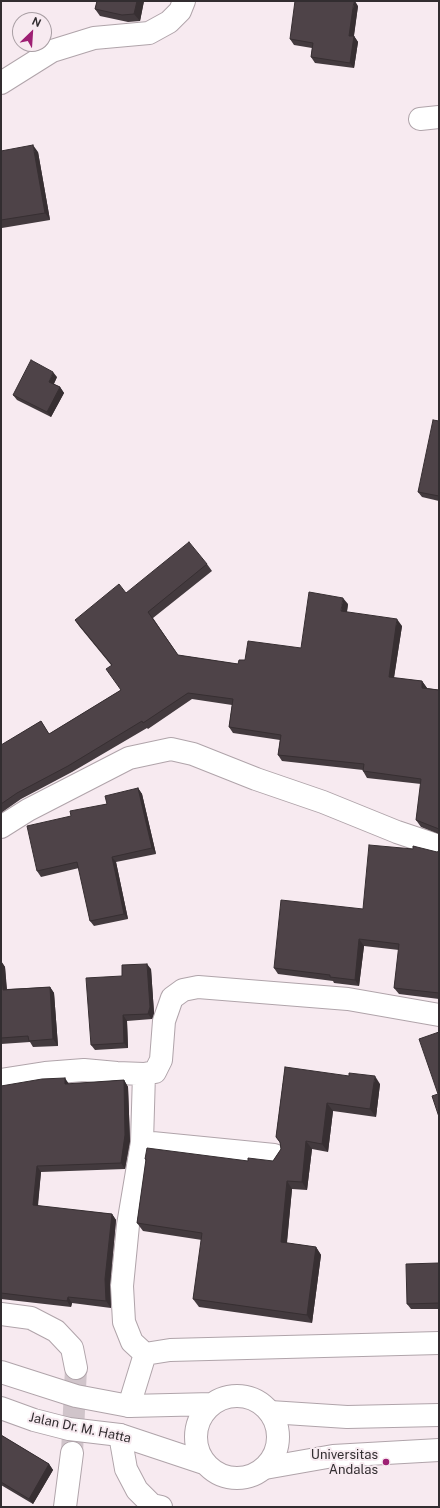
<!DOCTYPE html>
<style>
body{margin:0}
#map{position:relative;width:440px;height:1508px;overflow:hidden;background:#f7eaf0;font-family:"Public Sans",sans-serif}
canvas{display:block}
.frame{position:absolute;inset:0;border:2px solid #322d30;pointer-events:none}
.north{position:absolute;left:12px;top:12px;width:40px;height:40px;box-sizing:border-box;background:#f7eaf0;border:1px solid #a89ea3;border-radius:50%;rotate:25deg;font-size:11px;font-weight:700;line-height:16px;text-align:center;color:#322d30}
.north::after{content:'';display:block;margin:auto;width:14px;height:18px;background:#9e1f73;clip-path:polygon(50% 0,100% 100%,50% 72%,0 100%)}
</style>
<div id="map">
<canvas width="440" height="1508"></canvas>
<div class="frame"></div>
<div class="north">N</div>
</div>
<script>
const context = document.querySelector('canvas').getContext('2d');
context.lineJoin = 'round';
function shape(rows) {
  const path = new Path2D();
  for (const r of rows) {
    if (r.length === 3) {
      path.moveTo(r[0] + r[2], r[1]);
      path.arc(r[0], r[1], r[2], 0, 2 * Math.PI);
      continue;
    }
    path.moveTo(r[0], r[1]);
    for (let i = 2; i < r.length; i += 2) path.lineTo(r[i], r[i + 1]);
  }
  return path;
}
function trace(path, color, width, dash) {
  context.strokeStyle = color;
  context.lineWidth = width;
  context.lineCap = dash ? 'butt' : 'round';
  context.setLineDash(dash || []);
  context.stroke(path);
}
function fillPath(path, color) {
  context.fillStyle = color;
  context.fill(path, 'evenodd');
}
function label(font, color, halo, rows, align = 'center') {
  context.font = font + ' "Public Sans",sans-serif';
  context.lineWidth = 4;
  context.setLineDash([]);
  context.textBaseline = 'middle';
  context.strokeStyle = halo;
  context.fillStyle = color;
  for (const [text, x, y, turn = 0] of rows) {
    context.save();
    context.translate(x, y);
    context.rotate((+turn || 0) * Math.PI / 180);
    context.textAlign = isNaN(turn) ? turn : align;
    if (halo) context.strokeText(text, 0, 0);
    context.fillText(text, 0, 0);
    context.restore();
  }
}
trace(shape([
 [72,1453,76,1368]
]), '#d0c4ca', 22, [22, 11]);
const minor = shape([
 [1,83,52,51,94,38,149,33,169,22,180,11,184,1],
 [420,119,439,117],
 [1,827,28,810,129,758,171,749,193,754,256,779,323,802,397,832,439,846],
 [144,1074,142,1142,128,1225,122,1286,124,1322,132,1342,145,1354],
 [1,1080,45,1073,84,1070,117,1073,144,1074,155,1072,161,1060,164,1021,172,998,183,990,198,987,348,999,439,1015],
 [142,1142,274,1155],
 [1,1314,31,1318,56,1331,72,1348,76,1368],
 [129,1406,145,1354,170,1350,439,1343],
 [270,1412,347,1417,439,1415],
 [120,1435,126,1469,137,1490,152,1505,161,1507],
 [265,1468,333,1456,439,1450],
 [65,1507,72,1453]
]);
const major = shape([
 [1,1372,76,1396,129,1406,212,1404],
 [237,1437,41],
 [1,1408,34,1420,69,1429,120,1435,204,1463]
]);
trace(minor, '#b0a4aa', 24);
trace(major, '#b0a4aa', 24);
trace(minor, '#fff', 22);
trace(major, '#fff', 22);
fillPath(shape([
 [97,1,144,1,140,21,128,22,100,16,95,9],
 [358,6,354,36,358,42,354,68,315,63,311,57,312,48,294,45,290,39],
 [1,151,38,152,50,220,2,228,2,230,1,230],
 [57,377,54,384,60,387,64,393,51,417,17,400,13,395],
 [439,421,439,501,422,497,418,492],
 [207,564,212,571,153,618,178,655,238,664,245,660,301,648,348,604,347,612,402,626,394,678,422,681,427,688,439,690,439,834,421,827,416,820,421,784,367,778,363,771,363,770,282,761,278,755,280,740,233,733,229,727,232,705,192,699,148,729,147,728,72,772,21,799,1,813,1,744,2,745,41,721,49,734,121,690,111,665,79,626,75,620,126,593],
 [138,788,142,794,156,854,116,862,128,919,94,926,90,921,79,868,41,877,37,871,71,816,107,804],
 [439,851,439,999,399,994,394,988,399,950,364,946,359,986,334,983,333,981,278,974,274,968,363,909],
 [1,961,5,967,7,989,50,987,54,993,58,1046,33,1047,30,1042,1,1044],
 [151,969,154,1013,152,1019,127,1021,128,1048,95,1050,91,1045,122,976],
 [285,1067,380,1084,376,1117,333,1111,328,1152,312,1149,307,1190,292,1189,287,1243,316,1247,321,1255,312,1323,199,1307,193,1299,202,1240,143,1231,137,1223,146,1161,145,1159,248,1161,273,1161,281,1149,280,1143,276,1137],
 [124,1080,128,1087,130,1141,125,1169,41,1172,38,1206,112,1214,116,1220,110,1285,111,1308,72,1303,71,1307,1,1299,1,1086,69,1084],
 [439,1263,439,1309,411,1309,407,1304],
 [1,1435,49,1464,53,1470,33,1504,1,1485]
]), '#433a3e');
fillPath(shape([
 [137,1,144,1,140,21,134,14],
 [354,1,355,1,358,6,353,41,349,36],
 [354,36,358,42,354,68,350,63],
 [33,145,38,152,50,220,45,213],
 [53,372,57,377,52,387,49,382],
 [60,387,64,393,51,417,47,412],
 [343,598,348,604,346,617,341,611],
 [397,619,402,626,393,683,389,677],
 [422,681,427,688,426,694,422,688],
 [138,788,142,794,156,854,152,848],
 [112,857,116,862,128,919,124,914],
 [359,939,364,946,359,986,355,980],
 [1,961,5,967,7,996,3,990],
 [147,964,151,969,154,1013,152,1019,148,1014],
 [50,987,54,993,58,1046,53,1039],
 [123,1015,127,1021,128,1048,124,1043],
 [375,1076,380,1084,376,1117,370,1109],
 [65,1078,69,1084,65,1084],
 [124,1080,128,1087,130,1141,125,1169,121,1163],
 [327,1103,333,1111,328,1152,322,1144],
 [306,1141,312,1149,307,1190,302,1182],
 [37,1166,41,1172,37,1211,33,1205],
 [287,1181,292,1189,286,1250,281,1242],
 [112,1214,116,1220,110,1285,111,1308,106,1301,105,1279],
 [316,1247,321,1255,312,1323,307,1315],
 [68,1297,72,1303,71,1307,67,1301],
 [49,1464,53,1470,33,1504,29,1499]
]), '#372f32');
const building = shape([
 [97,1,137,1,134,14,122,15,95,9,97,1],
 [295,1,354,1,349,36,354,36,350,63,311,57,313,43,290,39,295,1],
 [33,145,45,213,1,220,1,151,33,145],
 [31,360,53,372,49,382,60,387,47,412,13,395,31,360],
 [433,420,439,421,439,496,418,492,433,420],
 [189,542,207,564,148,612,178,655,238,664,239,660,245,660,248,641,301,648,309,592,343,598,341,611,397,619,389,677,422,681,422,688,439,690,439,829,416,820,421,779,363,771,364,764,278,755,281,735,229,727,233,699,188,693,143,723,142,721,68,766,17,793,1,804,1,745,41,721,49,734,121,690,106,669,112,665,75,620,119,584,126,593,189,542],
 [138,788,152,848,112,857,124,914,90,921,77,862,37,871,27,826,71,816,70,811,107,804,105,796,138,788],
 [369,845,413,849,413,846,437,852,439,851,439,993,394,988,399,944,359,939,355,980,330,977,330,975,274,968,281,900,363,909,369,845],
 [1,961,3,990,50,987,53,1039,29,1041,28,1036,1,1038,1,961],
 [147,964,150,1007,148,1014,123,1015,124,1043,91,1045,86,978,122,976,122,965,147,964],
 [439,1032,439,1117,432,1096,438,1094,419,1039,439,1032],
 [285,1067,349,1076,349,1073,375,1076,370,1109,327,1103,322,1144,306,1141,302,1182,287,1181,281,1242,316,1247,307,1315,193,1299,202,1233,137,1223,146,1159,145,1159,147,1148,248,1161,248,1158,273,1161,281,1149,280,1142,276,1137,285,1067],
 [65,1078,65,1084,124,1080,125,1135,121,1163,37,1166,33,1205,112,1214,105,1279,106,1301,68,1297,67,1301,1,1293,1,1086,42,1079,65,1078],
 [439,1263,439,1303,407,1304,406,1264,439,1263],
 [1,1435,49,1464,29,1499,1,1482,1,1435]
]);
fillPath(building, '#4e4348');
trace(building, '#372f32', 1);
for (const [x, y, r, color] of [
 [386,1462,4,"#9e1f73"]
]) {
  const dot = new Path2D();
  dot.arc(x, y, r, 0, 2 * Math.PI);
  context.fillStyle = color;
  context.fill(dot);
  trace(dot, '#f7eaf0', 1.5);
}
label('13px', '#322d30', '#f7eaf0', [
 ["Jalan Dr. M. Hatta",80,1428,12]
]);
label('13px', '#322d30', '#f7eaf0', [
 ["Universitas",378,1455],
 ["Andalas",378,1470]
], 'right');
</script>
